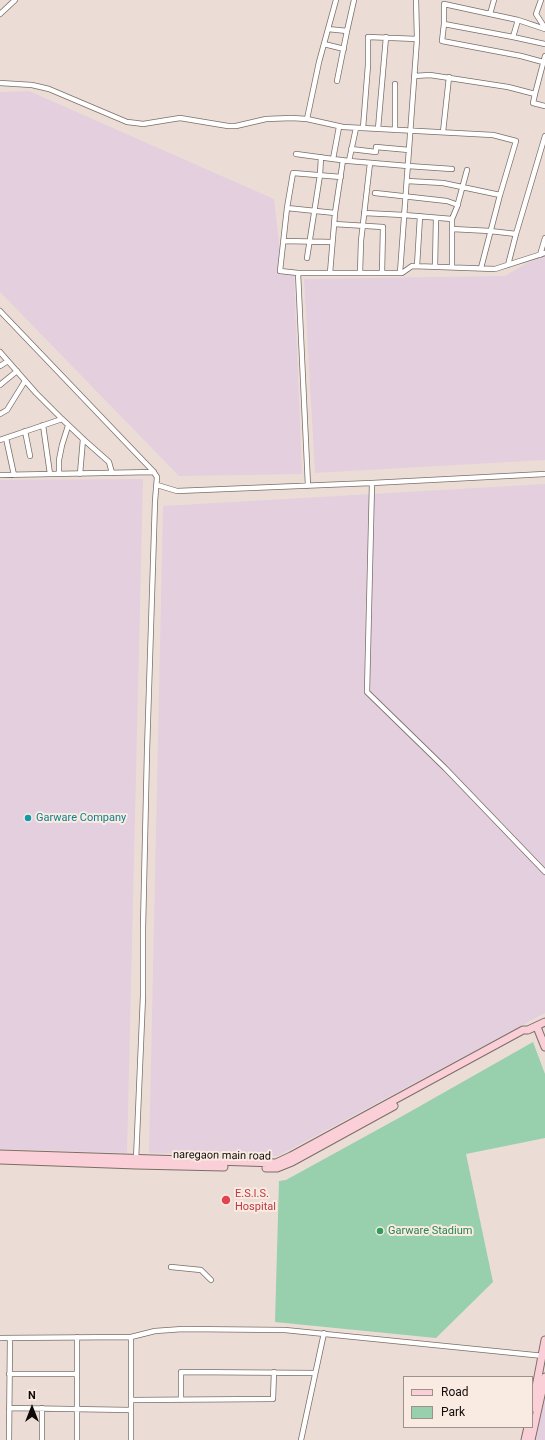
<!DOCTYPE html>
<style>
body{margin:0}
#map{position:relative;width:545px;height:1440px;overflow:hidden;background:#ebddd5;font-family:Roboto,sans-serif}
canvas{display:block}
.legend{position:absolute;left:403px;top:1376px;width:130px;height:52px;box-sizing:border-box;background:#f9eae2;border:1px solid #9c918b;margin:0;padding:5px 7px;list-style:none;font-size:12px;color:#100b09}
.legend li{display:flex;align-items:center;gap:8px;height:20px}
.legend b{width:20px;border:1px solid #9c918b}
.north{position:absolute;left:12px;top:1388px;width:40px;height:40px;-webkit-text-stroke:3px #f9eae2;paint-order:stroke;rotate:0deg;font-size:11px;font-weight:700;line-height:16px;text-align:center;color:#100b09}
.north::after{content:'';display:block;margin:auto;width:14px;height:18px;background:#100b09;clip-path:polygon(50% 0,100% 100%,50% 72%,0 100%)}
</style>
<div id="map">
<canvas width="545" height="1440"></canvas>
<ul class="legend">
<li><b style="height:5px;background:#facfd7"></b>Road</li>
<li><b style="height:11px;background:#98cfad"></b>Park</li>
</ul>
<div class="north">N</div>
</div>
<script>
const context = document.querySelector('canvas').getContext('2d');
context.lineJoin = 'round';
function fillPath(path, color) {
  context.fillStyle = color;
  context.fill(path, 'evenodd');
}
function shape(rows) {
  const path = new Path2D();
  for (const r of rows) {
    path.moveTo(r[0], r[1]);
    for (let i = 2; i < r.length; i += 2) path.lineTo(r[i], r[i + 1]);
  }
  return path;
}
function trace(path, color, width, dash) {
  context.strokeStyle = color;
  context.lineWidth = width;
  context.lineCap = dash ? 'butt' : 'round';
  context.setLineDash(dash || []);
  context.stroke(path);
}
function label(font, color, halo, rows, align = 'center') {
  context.font = font + ' Roboto,sans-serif';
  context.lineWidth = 4;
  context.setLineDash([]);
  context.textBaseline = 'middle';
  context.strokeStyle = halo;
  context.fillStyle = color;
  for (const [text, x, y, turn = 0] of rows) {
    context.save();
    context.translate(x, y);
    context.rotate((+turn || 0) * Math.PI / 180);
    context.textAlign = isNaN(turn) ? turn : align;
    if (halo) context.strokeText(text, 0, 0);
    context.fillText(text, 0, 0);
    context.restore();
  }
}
fillPath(shape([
 [29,91,274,199,282,269,294,275,302,474,179,476,0,292,0,92],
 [545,256,545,460,315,473,304,279,505,276,527,263],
 [143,479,127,1153,0,1149,0,480],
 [545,484,545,1013,278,1156,149,1153,163,506],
 [545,1393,545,1440,536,1440]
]), '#e4cfde');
fillPath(shape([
 [533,1042,545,1074,545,1138,466,1154,493,1282,436,1338,275,1322,279,1181,286,1180,406,1114]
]), '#98cfad');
const street = shape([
 [494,0,490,14,444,4,444,24,442,41,521,56,543,62],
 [541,0,536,14,545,28],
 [0,14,15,0],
 [490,14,518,20],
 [444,24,513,37,518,20,545,29],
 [328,29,347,31,354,0],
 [513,37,545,44],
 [324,44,344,49],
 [414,76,430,75,508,87,535,94,533,103,545,106],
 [337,81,347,31],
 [0,83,32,85,49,89,127,122,136,123,143,124,180,118,228,126,236,126,266,119,292,118,307,119,343,127,493,135,516,141,500,195,443,183,407,181],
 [535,94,545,56],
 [307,119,319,62,336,0],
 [363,128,368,65,368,37,417,39],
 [378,129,386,37],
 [395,130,395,84],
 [443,132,449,77],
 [351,149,376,152,376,147,409,150],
 [296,154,333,159,339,127],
 [333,159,349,161,356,128],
 [349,161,408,166,452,169],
 [375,193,447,201,458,205],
 [287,208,293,173,341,177],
 [364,213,404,215,452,219,452,267],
 [452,219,457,207,467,170],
 [334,224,383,227,382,273],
 [452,229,490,231,516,234,508,265],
 [516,234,545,136],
 [284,241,332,242],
 [540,255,545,238],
 [307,258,320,175,321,157],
 [417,266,420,216],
 [435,267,436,218],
 [481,268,500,195],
 [298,273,280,271,287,208,335,213],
 [330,273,335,213,343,160],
 [360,273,361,241,370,163],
 [400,273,417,39,416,0],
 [0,311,153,471,157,477,155,501,147,751,143,928,143,996,136,1160],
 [0,352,36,393,62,419,83,439,109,462,112,473],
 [0,366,8,361],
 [0,385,17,371],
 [0,414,7,410,25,381],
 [43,425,50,474],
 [25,431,30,456],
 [6,438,14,475],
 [0,440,62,419],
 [59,474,59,460,62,445,68,426],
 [80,474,83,439],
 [0,475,154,472],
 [372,483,367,692,445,768,545,872],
 [157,485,177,491,372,483,545,474],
 [308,486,298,273,402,273,412,266,495,269,545,253],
 [171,1267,201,1270,211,1280],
 [77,1337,77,1440],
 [0,1338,131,1337,155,1331,183,1329,285,1330,544,1356],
 [9,1374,77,1374],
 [131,1400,273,1399,274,1372],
 [181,1400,181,1372,315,1373],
 [9,1408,131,1410],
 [9,1440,10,1338],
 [42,1440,42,1408],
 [131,1440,131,1337],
 [301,1440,324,1333]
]);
const secondary = shape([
 [537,1027,545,1047],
 [0,1154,276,1163,291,1156,523,1030,528,1030,545,1022],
 [0,1160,136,1165,224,1167],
 [266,1168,277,1168,292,1162,394,1106],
 [532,1408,545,1340],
 [525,1440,528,1427],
 [531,1440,545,1377]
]);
trace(street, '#7b6e68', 6);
trace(secondary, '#7b6e68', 9);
trace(street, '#fff', 4.5);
trace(secondary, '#facfd7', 7);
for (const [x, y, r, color] of [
 [28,818,4,"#0f9aa8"],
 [226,1200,5,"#e0444e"],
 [380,1231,4,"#2e9e5b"]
]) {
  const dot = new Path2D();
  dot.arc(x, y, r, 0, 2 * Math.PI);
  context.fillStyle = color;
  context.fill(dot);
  trace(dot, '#f9eae2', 1.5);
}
label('11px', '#0d838f', '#f9eae2', [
 ["Garware Company",36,818]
], 'left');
label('11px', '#100b09', '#f9eae2', [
 ["naregaon main road",222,1156,1]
]);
label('11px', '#be3a42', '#f9eae2', [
 ["E.S.I.S.",235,1194],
 ["Hospital",235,1207]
], 'left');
label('11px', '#27864d', '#f9eae2', [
 ["Garware Stadium",388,1231]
], 'left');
</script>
